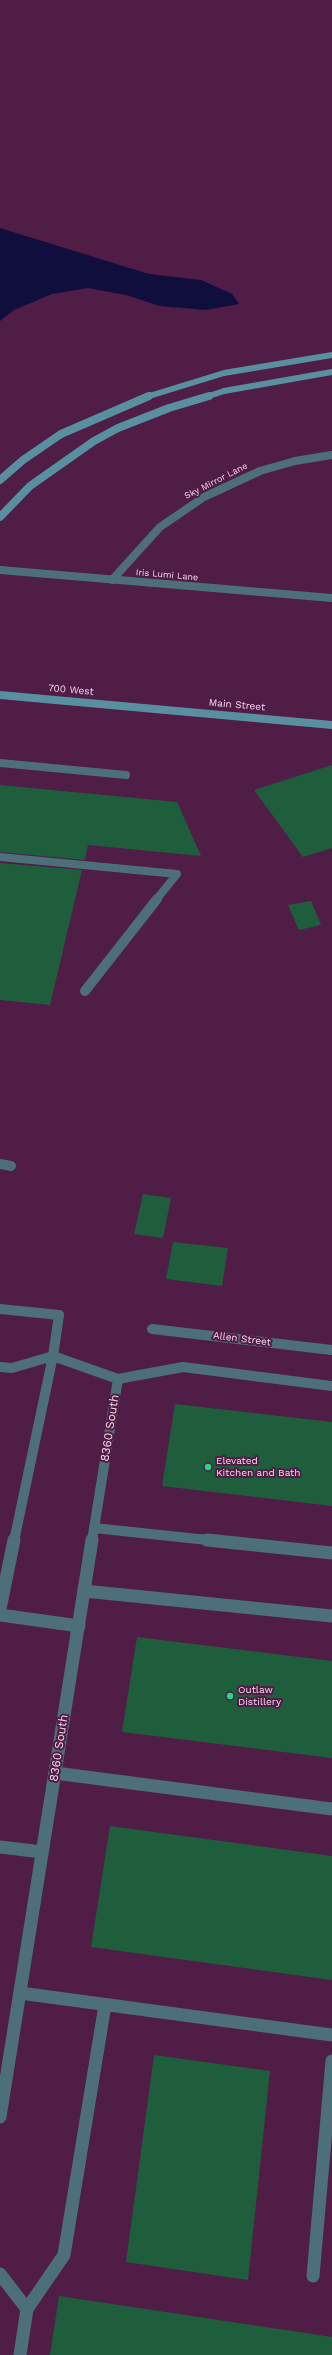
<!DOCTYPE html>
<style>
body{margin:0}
canvas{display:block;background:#4f1d45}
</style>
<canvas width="332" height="2355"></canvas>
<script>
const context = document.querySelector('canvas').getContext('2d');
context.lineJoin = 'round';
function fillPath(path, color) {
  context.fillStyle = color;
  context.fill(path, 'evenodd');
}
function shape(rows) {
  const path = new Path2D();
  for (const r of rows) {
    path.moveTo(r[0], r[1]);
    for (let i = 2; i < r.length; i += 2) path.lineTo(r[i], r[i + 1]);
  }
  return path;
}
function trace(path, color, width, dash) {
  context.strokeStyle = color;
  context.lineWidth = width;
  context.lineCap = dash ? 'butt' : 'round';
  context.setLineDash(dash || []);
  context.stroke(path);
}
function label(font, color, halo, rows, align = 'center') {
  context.font = font + ' "Work Sans",sans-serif';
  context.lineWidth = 4;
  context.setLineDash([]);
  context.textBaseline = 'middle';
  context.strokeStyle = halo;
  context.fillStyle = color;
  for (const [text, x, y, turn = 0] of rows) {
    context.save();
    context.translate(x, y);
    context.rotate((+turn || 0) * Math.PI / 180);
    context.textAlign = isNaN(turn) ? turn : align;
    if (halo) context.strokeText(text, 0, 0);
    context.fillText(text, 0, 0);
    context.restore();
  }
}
fillPath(shape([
 [0,228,149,274,201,280,232,294,239,304,206,310,160,306,126,295,88,288,52,294,14,310,0,321]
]), '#0f0e3c');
fillPath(shape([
 [332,765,332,848,303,857,254,790],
 [0,785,177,802,201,856,88,845,85,860,0,852],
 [0,863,82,870,50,1005,0,1000],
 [311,901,321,925,299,930,288,905],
 [143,1194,171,1198,163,1238,134,1234],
 [173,1242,228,1248,222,1286,166,1279],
 [175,1404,332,1422,332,1506,162,1486],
 [137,1637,332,1661,332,1758,122,1732],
 [110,1826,332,1856,332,1980,91,1947],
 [154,2055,270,2071,248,2280,126,2262],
 [59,2296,332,2337,332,2355,50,2355]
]), '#1e5e3c');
trace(shape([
 [0,763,126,775],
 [0,857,177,874,156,900]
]), '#4d6f79', 8);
trace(shape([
 [85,991,157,899],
 [0,1164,11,1166],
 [59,1315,53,1356,118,1379,183,1367,332,1386],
 [0,1367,12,1368,53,1356,14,1541],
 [94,1528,217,1541]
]), '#4d6f79', 10);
trace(shape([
 [207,1540,332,1553],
 [84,1591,332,1616],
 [0,1609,14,1540],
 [0,1615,79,1626],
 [55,1773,332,1809],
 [0,1847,42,1852],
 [20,1993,332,2035],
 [0,2274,27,2309,20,2355],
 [313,2276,332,2061],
 [27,2309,64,2255,105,2005]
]), '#4d6f79', 13);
trace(shape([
 [0,570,332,598],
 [112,580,160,527,204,497,260,471,295,461,332,455]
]), '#4d6f79', 8);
trace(shape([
 [0,1309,59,1315],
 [152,1329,332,1350],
 [92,1541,118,1379]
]), '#4d6f79', 10);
trace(shape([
 [0,2117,92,1540]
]), '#4d6f79', 13);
trace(shape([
 [146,397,224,373,332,355],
 [206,397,224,391,332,372]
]), '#58909f', 6);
trace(shape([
 [0,480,23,460,61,434,149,396],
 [0,517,30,486,94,441,118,428,169,408,209,396],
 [0,695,332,725]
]), '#58909f', 8);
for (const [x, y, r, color] of [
 [208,1467,4,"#26d886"],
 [230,1696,4,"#26d886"]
]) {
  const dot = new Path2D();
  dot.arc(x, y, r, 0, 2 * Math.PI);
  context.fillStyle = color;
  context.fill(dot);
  trace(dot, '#4f1d45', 1.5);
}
label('9px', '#f8d7ee', '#4f1d45', [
 ["Sky Mirror Lane",216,481,-27],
 ["Iris Lumi Lane",167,575,5]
]);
label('10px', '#f8d7ee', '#4f1d45', [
 ["700 West",71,690,5],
 ["Main Street",237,705,5],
 ["Allen Street",242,1339,7]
]);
label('10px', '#f8d7ee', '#4f1d45', [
 ["Elevated",216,1461],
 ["Kitchen and Bath",216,1473],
 ["Outlaw",238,1690],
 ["Distillery",238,1702]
], 'left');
label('12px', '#f8d7ee', '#4f1d45', [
 ["8360 South",110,1428,-81],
 ["8360 South",59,1748,-81]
]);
</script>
